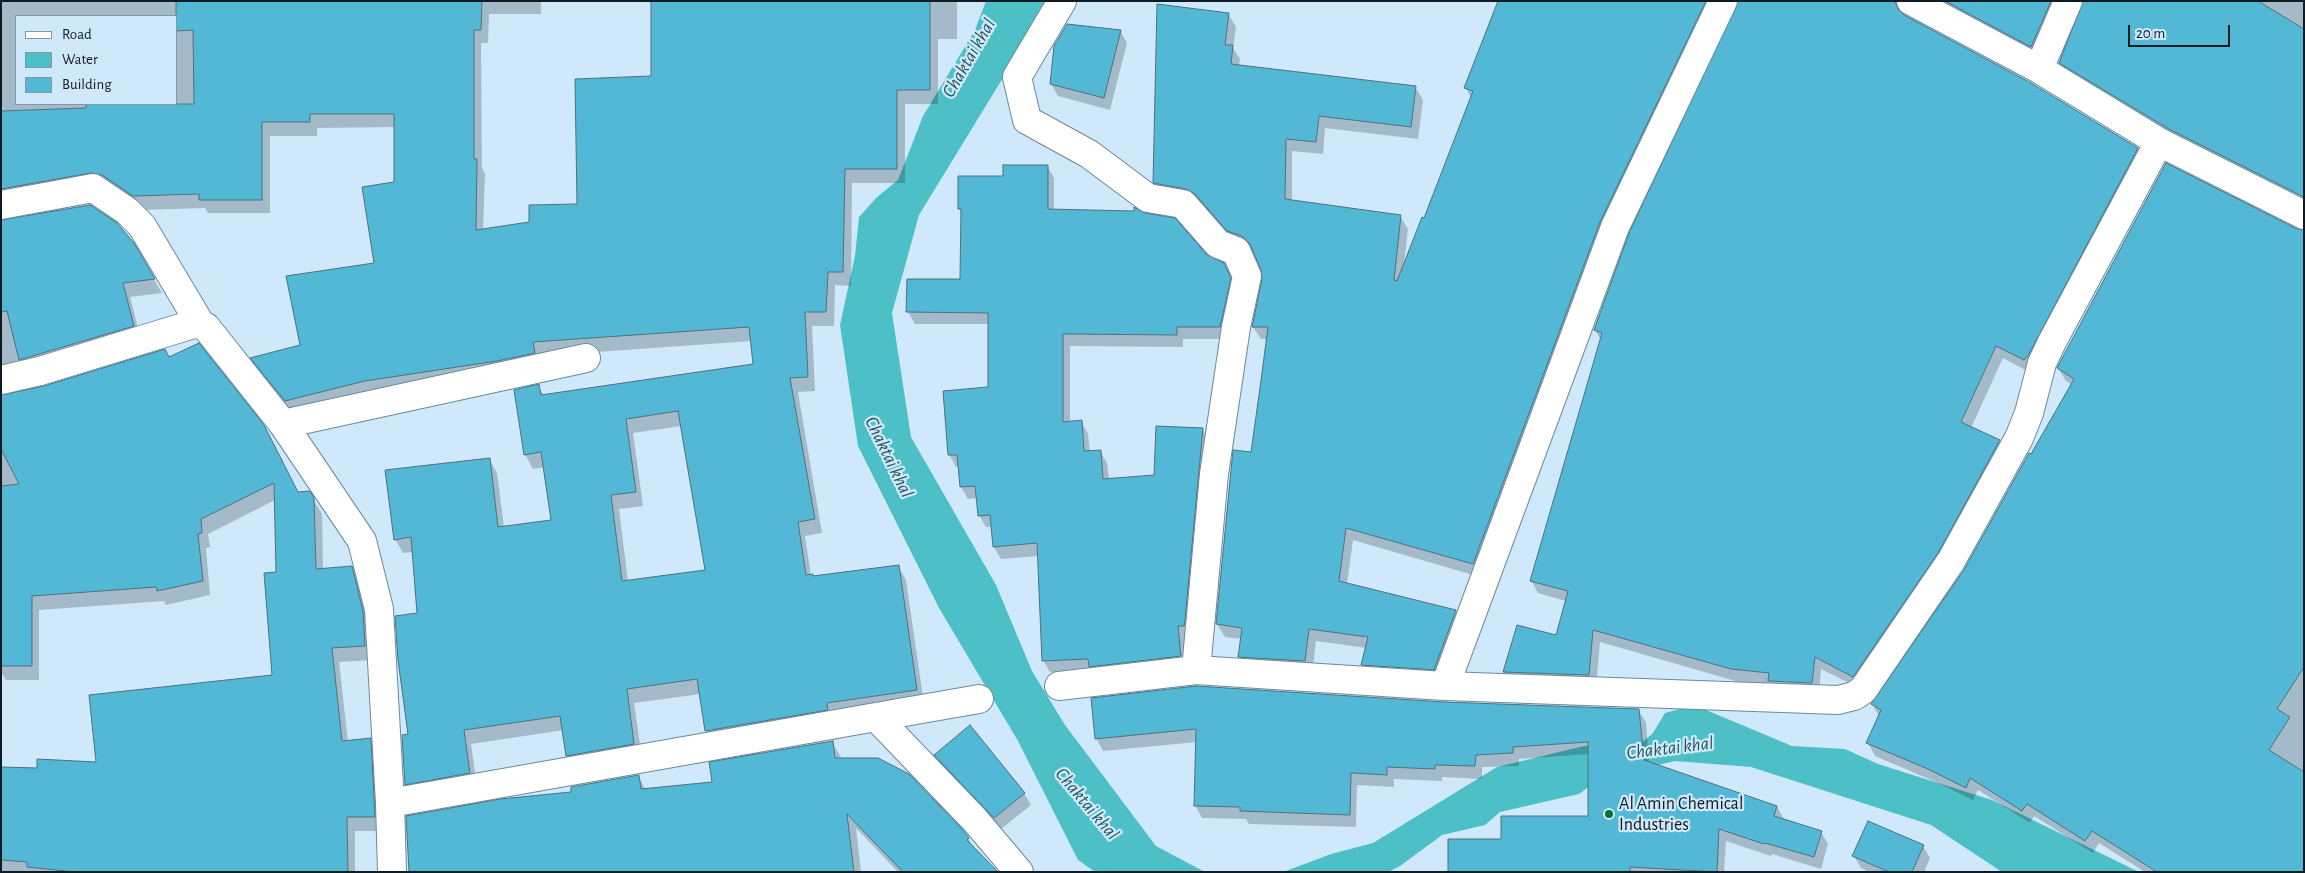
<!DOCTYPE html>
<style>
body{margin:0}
#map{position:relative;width:2305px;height:873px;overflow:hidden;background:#cfe9fa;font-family:"Alegreya Sans",sans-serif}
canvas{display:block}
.frame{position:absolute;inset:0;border:2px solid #0f1b22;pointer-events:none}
.legend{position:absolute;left:15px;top:15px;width:162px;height:90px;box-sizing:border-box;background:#cfe9fa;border:1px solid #8297a4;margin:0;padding:6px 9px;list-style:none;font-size:15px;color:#0f1b22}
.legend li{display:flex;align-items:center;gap:10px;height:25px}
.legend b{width:25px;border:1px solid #8297a4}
.scale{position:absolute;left:2128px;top:25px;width:102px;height:22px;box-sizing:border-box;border:2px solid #0f1b22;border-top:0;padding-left:6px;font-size:15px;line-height:18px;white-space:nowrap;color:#0f1b22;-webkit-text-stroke:4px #cfe9fa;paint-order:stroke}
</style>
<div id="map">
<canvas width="2305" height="873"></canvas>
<div class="frame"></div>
<ul class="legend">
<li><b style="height:6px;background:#fff"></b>Road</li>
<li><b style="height:14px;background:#4dc0c7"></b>Water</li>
<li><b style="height:14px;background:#52b8d5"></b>Building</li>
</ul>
<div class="scale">20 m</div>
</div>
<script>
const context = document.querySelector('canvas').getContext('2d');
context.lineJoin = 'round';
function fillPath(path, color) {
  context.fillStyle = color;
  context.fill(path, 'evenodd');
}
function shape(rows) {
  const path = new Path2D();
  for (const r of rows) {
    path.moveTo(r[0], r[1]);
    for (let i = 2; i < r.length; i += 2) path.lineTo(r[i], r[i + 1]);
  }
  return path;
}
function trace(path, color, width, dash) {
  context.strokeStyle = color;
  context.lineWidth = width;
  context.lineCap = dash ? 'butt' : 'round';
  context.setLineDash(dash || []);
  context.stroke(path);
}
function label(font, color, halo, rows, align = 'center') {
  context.font = font + ' "Alegreya Sans",sans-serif';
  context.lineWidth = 4.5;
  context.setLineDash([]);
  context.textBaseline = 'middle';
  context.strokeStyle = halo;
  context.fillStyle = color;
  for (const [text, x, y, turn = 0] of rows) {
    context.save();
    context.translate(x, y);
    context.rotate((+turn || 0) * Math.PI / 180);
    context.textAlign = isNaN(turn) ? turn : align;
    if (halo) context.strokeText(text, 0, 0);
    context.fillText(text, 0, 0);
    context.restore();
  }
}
fillPath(shape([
 [986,1,1050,1,919,215,892,313,911,437,996,585,1032,671,1065,725,1156,846,1205,872,1095,872,1078,860,1018,741,939,608,858,446,840,325,855,256,859,217,877,197,898,180,923,116,975,30],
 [1694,705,1792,746,1845,749,1878,764,1992,800,2139,872,2002,872,1931,825,1751,767,1675,761,1599,779,1579,794,1500,812,1485,825,1442,835,1400,866,1388,872,1283,872,1331,854,1373,843,1497,767,1584,746,1639,745,1653,733,1665,713]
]), '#4dc0c7');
fillPath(shape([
 [1,1,541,1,541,14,489,14,488,43,481,43,482,168,485,174,483,230,530,223,578,206,652,77,652,1,957,1,957,39,938,39,938,104,905,104,905,183,852,183,851,286,835,285,834,326,812,326,815,391,798,392,822,533,805,536,811,576,813,577,898,566,906,580,924,704,714,745,706,731,701,694,634,703,642,758,575,770,567,756,564,730,471,744,477,787,414,798,406,784,418,614,413,552,403,553,395,539,489,459,497,473,504,527,552,521,545,467,533,469,525,454,538,386,544,396,754,365,752,341,540,356,294,415,260,372,252,359,301,346,375,264,396,184,396,127,317,128,317,136,270,136,270,213,208,213,205,208,142,210,111,189,1,206],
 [16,16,176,16,176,104,16,104],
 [681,426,706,571,628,582,619,509,643,506,633,433],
 [1499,1,1721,1,1480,577,1353,540,1347,584,1456,611,1463,624,1441,682,1370,678,1363,665,1367,648,1316,641,1312,674,1247,670,1240,657,1242,639,1225,637,1217,624,1253,454,1267,339,1261,339,1253,327,1264,279,1263,269,1256,254,1250,249,1236,244,1203,206,1162,195,1155,182,1228,14,1236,27,1233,48,1240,59,1239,66,1415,87,1423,100,1418,139,1325,128,1323,154,1292,151,1292,201,1400,216,1408,229,1404,265,1425,219,1472,99,1465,87],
 [1739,1,1909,1,1904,7,1902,15,2137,149,2145,161,2031,373,2003,358,1971,428,1999,441,2007,454,1861,689,1821,669,1819,696,1771,685,1739,682,1600,642,1596,688,1511,685,1504,672,1517,627,1557,637,1566,601,1538,593,1531,580,1601,341,1595,330],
 [1930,1,2066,1,2039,59],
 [2085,1,2304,1,2304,206,2175,141,2068,76,2060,63],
 [1120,31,1127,43,1110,110,1058,96,1051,84],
 [1047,166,1054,178,1054,211,1205,255,1223,264,1237,291,1227,339,1183,339,1183,347,1070,346,1070,422,1081,421,1088,434,1090,452,1100,451,1107,463,1109,479,1155,476,1202,429,1209,441,1190,638,1184,638,1187,668,1050,672,1043,660,1039,556,1001,559,994,547,992,527,986,527,979,515,978,498,968,499,961,487,959,467,956,467,949,454,990,388,990,324,915,324,908,312,961,281,962,214,959,209,1004,178],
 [1,221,133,244,162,293,130,297,141,340,1,381],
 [2297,230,2304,232,2304,872,2145,872,2099,843,2093,853,2034,816,2030,823,1978,790,1973,800,1936,782,1875,756,1868,743,1879,716,1872,704,1965,570,2072,385,2066,381,2058,368],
 [169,359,298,493,313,499,322,514,323,570,352,568,360,582,371,627,373,660,339,662,348,742,370,739,378,753,382,831,355,831,355,872,1,872,1,768,38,770,98,763,273,676,277,573,275,500,208,534,210,547,206,548,210,595,166,605,164,601,39,610,39,680,6,680,1,672,1,396],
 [1444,703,1638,710,1646,722,1649,763,1777,807,1784,819,1821,832,1828,844,1821,869,1772,854,1771,856,1726,841,1724,872,1449,872,1502,840,1589,818,1589,754,1519,759,1519,766,1482,767,1482,779,1442,777,1442,781,1394,779,1394,787,1357,785,1356,827,1249,824,1246,819,1202,818,1195,805,1197,742,1103,751,1096,738],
 [832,742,842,759,968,838,975,850,996,872,898,872,856,828,861,872,774,872],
 [936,755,1024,793,1031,805,1001,829,942,767],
 [638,776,646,790,573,793],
 [1923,846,1930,858,1924,872,1869,872,1861,868,1854,856]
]), '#0003');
const building = shape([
 [176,1,482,1,481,30,474,30,474,159,477,159,476,230,529,222,529,205,577,204,575,79,651,76,651,1,930,1,930,90,897,90,897,169,845,169,843,272,828,272,826,312,805,312,808,377,790,378,815,519,798,522,806,575,813,574,813,576,899,565,917,690,827,703,828,710,705,731,697,679,627,689,634,744,566,756,560,716,464,730,470,773,405,785,402,735,408,734,398,660,395,616,417,613,411,537,394,540,385,470,490,458,498,527,551,520,541,452,524,455,514,390,539,384,541,395,753,364,749,327,533,342,535,353,497,361,365,381,285,401,250,358,300,345,286,276,374,263,362,187,394,182,394,114,310,114,310,122,262,122,262,200,199,200,199,194,133,196,102,175,91,173,1,189,1,111,86,108,86,104,194,104,193,30,176,31,176,1],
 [678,411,705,570,622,581,611,495,636,492,626,419,678,411],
 [1498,1,1706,1,1600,222,1473,564,1346,528,1339,581,1456,610,1434,670,1361,665,1368,637,1309,629,1305,661,1238,657,1242,628,1216,624,1233,450,1251,452,1260,388,1268,327,1252,327,1262,279,1261,270,1250,244,1242,236,1227,231,1195,194,1186,189,1153,183,1157,4,1229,13,1225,45,1233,45,1231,64,1416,86,1411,127,1319,116,1316,142,1286,139,1285,199,1401,215,1394,280,1397,281,1422,217,1424,218,1473,91,1464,88,1498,1],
 [1738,1,1895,1,1898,9,1904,15,2031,83,2138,148,2029,354,2024,360,1996,346,1961,422,2000,440,1938,553,1853,677,1815,657,1812,683,1768,681,1769,673,1731,669,1593,630,1589,675,1503,672,1517,625,1556,635,1568,591,1530,581,1602,333,1594,330,1629,233,1738,1],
 [1945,1,2051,1,2031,47,1945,1],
 [2083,1,2258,1,2304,29,2304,197,2167,128,2059,63,2083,1],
 [1067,24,1121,30,1104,98,1050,84,1054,46,1067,24],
 [2166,163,2297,229,2304,230,2304,667,2277,709,2290,717,2269,750,2304,772,2304,872,2157,872,2092,831,2085,841,2027,804,2022,811,1970,778,1966,788,1928,769,1866,743,1881,710,1871,704,1964,570,2029,453,2031,454,2074,379,2057,368,2166,163],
 [1003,165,1048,165,1048,209,1134,211,1134,207,1145,213,1175,218,1206,254,1224,263,1231,278,1220,327,1177,327,1177,335,1063,334,1063,422,1082,420,1084,451,1101,450,1103,479,1154,475,1156,426,1203,428,1185,620,1184,626,1178,626,1181,656,1089,667,1088,659,1042,661,1037,543,993,547,990,515,978,516,975,486,960,487,957,455,948,455,943,391,988,387,988,313,906,312,907,279,960,279,961,209,958,209,958,176,1003,176,1003,165],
 [90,205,117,223,134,243,155,279,123,283,134,326,19,360,7,311,1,312,1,220,90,205],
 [199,343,264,425,298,492,310,491,314,498,316,569,352,566,363,611,365,646,332,648,342,741,371,738,375,817,347,817,348,872,75,872,27,867,27,862,1,860,1,767,37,768,37,759,96,762,89,695,272,675,264,573,276,572,274,483,201,519,202,533,198,534,203,581,157,591,156,587,32,596,32,666,1,666,1,486,19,484,1,449,1,395,44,386,165,349,169,357,199,343],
 [1196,686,1444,702,1639,709,1644,760,1777,806,1774,816,1822,831,1814,857,1765,843,1764,844,1719,829,1717,872,1630,867,1630,872,1448,872,1448,839,1501,839,1501,816,1588,816,1588,742,1513,747,1513,753,1476,755,1475,766,1435,765,1435,769,1387,767,1387,775,1351,773,1350,815,1240,811,1240,807,1194,806,1196,729,1095,739,1091,698,1196,686],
 [970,725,1025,793,994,818,934,755,970,725],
 [833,741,835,758,878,758,909,774,962,829,969,838,967,840,998,872,903,872,847,814,854,872,409,872,406,816,500,799,571,792,571,787,639,775,641,789,712,782,709,762,833,741],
 [1868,821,1924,845,1912,872,1889,872,1852,856,1868,821]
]);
fillPath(building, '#52b8d5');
trace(building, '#4c717c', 1);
const street = shape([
 [1062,1,1017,77,1027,120,1089,154,1148,198,1183,204,1218,244,1236,251,1247,276,1236,327,1214,474,1196,670],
 [1911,1,2039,69,2159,142,2304,215],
 [2039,69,2068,1],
 [1,205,93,188,127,211,142,226,201,325],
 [1,380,40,371,197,323,206,327,283,424,362,541,379,609,390,803],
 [283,424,586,358],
 [1059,686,1196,670,1445,686,1838,700,1854,696,1863,690,1951,561,2019,438,2029,413,2042,363,2052,342,2159,142],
 [1445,686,1615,227,1723,1],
 [876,717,979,699],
 [392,872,390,803,876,717,974,819,1019,872]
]);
trace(street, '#6b899c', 30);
trace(street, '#fff', 28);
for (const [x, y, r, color] of [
 [1609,814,5,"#06762a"]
]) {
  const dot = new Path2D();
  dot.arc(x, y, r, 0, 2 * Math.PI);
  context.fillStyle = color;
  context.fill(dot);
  trace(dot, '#cfe9fa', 2);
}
label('18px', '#0f1b22', '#cfe9fa', [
 ["Al Amin Chemical",1619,804],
 ["Industries",1619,825]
], 'left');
label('italic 19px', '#235458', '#cfe9fa', [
 ["Chaktai khal",969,58,-60],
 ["Chaktai khal",889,457,64],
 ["Chaktai khal",1670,748,-7],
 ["Chaktai khal",1087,804,50]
]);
</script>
